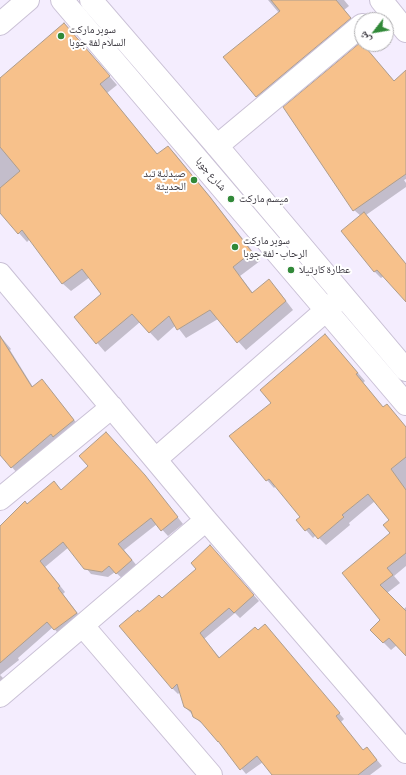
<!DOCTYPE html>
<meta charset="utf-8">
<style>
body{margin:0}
#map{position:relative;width:406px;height:775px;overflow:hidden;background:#f4edfe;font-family:"Asap Condensed","Noto Naskh Arabic",sans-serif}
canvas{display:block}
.north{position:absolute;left:354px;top:12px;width:40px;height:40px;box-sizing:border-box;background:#fff;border:1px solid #b0afb2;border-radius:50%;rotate:239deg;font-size:11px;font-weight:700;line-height:16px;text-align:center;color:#39363e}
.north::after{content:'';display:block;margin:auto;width:14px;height:18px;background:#318938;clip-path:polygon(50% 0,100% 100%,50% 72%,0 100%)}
</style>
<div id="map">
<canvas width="406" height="775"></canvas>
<div class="north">ش</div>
</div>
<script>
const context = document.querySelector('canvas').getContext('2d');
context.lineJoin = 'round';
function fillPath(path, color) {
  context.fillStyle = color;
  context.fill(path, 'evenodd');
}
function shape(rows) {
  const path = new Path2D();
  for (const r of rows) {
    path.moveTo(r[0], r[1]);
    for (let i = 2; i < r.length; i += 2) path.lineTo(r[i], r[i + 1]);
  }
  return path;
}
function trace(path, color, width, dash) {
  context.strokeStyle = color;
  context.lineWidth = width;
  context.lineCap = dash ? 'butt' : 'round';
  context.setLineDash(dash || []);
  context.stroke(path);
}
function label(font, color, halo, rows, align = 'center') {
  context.font = font + ' "Asap Condensed","Noto Naskh Arabic",sans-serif';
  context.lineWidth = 4;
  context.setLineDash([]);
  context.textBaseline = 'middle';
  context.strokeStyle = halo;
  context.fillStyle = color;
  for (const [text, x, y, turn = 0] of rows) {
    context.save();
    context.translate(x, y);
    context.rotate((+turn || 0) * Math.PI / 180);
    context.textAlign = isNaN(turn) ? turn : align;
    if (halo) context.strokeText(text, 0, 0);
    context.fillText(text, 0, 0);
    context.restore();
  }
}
fillPath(shape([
 [268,0,344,0,349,6,344,10,358,26,264,105,224,58,279,13],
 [64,24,117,85,107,93,158,155,168,147,176,155,218,207,260,261,240,276,253,293,269,281,277,289,293,310,246,350,218,319,186,338,176,325,158,341,140,322,105,352,75,317,102,294,90,277,71,291,62,283,30,239,27,242,0,212,0,83],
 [368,51,395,82,406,72,406,179,404,180,406,183,406,187,366,215,406,264,406,300,384,276,381,278,375,272,342,231,361,216,354,210],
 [0,336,11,349,10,350,33,387,47,386,79,426,17,473,0,453],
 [332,343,365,381,363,383,384,408,387,406,406,427,406,566,394,576,400,583,387,593,403,610,406,607,406,654,397,645,391,650,371,630,381,620,343,573,391,533,391,520,375,501,349,523,350,525,326,545,316,535,313,538,306,530,301,517,276,486,274,488,267,480,272,403],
 [150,482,183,524,168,536,157,524,124,550,138,567,123,579,115,572,108,577,91,574,69,547,45,567,65,592,63,594,82,619,60,636,53,627,18,658,19,660,0,675,0,526,28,506,61,491],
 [215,552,259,601,240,618,235,613,204,639,220,658,258,631,270,631,344,719,341,722,363,751,367,748,382,766,370,775,273,775,263,762,246,774,205,725,200,722,185,707,181,691,178,694,172,688,139,613,162,599],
 [0,675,8,683,0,690]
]), '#0003');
const building = shape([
 [271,0,336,0,351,18,256,97,223,57,280,11,271,0],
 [64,23,110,76,100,84,157,154,168,146,210,197,252,252,233,267,252,293,269,279,286,301,237,343,210,310,177,330,169,316,149,333,132,314,96,344,74,317,101,294,82,269,62,284,22,230,18,234,0,213,0,188,20,171,0,147,0,78,64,23],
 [361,42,394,81,406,70,406,174,353,211,283,107,361,42],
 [364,212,406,264,406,302,377,270,374,272,341,231,364,212],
 [325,334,358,373,356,374,383,407,387,404,406,427,406,457,391,469,406,490,406,553,387,568,393,575,380,585,406,611,406,656,389,638,383,643,370,630,380,620,342,573,390,533,383,525,389,520,368,494,342,515,344,517,318,539,309,528,305,531,296,520,300,517,269,479,266,481,229,436,271,403,260,390,325,334],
 [0,336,32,387,42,379,74,420,53,437,51,434,11,468,0,455,0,336],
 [106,432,145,475,178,517,161,531,151,518,118,544,132,560,116,574,109,566,102,572,84,569,63,542,40,561,60,586,58,588,77,613,54,630,47,622,0,663,0,526,25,501,27,504,54,481,61,490,88,466,79,456,106,432],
 [210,545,254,595,234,613,229,608,200,633,219,658,255,627,258,630,265,624,340,713,336,716,363,750,367,747,377,760,358,775,272,775,257,756,240,770,218,741,218,742,200,721,193,717,191,711,184,707,177,684,172,689,119,626,138,610,139,612,159,595,162,598,196,569,191,563,210,545]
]);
fillPath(building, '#f7c18b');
trace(building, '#ae9d8d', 1);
const minor = shape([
 [381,0,406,31],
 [217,146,362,25],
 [0,274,206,520,406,752],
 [156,459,340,298],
 [0,499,112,407],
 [83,626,211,775],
 [0,696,206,520]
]);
const tertiary = shape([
 [62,0,406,404],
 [91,0,217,146,406,370],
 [0,24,28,0]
]);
trace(minor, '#cac1d6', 24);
trace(tertiary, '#cac1d6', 24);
trace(minor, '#fff', 22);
trace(tertiary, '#fff', 22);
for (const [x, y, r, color] of [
 [61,36,4,"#318938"],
 [194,180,4,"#318938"],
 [231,199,4,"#318938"],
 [235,247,4,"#318938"],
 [291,270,4,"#318938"]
]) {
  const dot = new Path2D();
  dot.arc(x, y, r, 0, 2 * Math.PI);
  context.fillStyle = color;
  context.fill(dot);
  trace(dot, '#fff', 1.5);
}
label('11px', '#39363e', '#fff', [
 ["سوبر ماركت",69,30],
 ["السلام لفة جوبا",69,43],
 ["صيدلية تبد",186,174,"right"],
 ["الحديثة",186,187,"right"],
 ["ميسم ماركت",239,199],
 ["سوبر ماركت",243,241],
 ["الرحاب - لفة جوبا",243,254],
 ["عطارة كارتيلا",299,270]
], 'left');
label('11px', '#39363e', '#fff', [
 ["شارع جوبا",211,174,49]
]);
</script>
